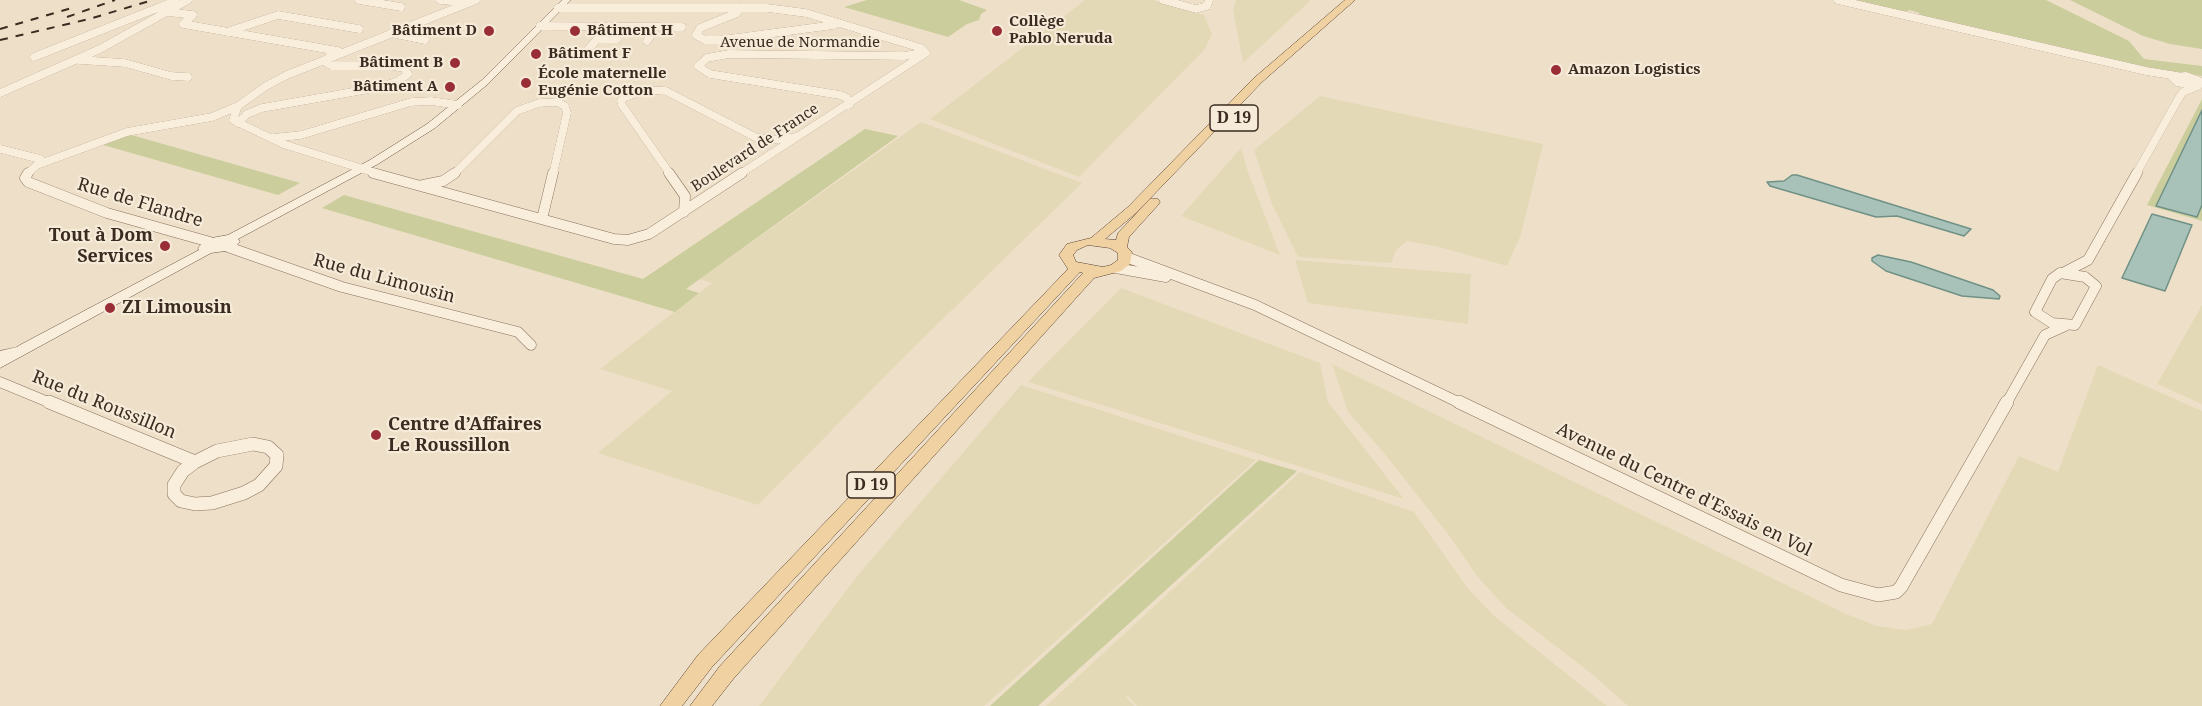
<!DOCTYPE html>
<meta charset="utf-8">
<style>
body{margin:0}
canvas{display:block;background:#eee0c8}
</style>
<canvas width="2202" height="706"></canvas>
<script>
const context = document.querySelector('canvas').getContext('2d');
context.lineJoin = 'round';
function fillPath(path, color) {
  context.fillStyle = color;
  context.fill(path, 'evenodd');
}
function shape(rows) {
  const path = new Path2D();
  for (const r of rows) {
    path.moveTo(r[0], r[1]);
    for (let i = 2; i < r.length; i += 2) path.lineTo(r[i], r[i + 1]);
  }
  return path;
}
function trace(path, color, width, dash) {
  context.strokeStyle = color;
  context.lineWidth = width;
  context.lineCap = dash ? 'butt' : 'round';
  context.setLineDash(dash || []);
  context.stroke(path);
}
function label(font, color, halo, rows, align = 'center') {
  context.font = font + ' "Noto Serif",serif';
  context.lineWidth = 4.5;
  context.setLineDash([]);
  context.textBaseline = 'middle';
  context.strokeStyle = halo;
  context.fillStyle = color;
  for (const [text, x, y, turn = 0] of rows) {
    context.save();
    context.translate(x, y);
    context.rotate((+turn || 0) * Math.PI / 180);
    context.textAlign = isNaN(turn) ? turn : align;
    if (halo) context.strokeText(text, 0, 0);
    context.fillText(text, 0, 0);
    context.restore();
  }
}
fillPath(shape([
 [1085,0,1153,0,1204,15,1212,34,1205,49,1079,177,930,119],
 [1236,0,1311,0,1243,63,1233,10],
 [1320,96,1543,144,1521,235,1507,266,1439,247,1407,241,1397,249,1391,263,1298,257,1272,204,1254,150],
 [921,122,1082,183,907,354,758,505,598,453,672,391,600,369,712,283,700,279],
 [1241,148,1248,172,1280,255,1181,216],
 [1295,260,1471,274,1468,324,1308,303],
 [1121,288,1320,363,1328,402,1404,499,1028,382],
 [2202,305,2202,404,2157,384],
 [1332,364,1846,614,1877,626,1906,630,1932,624,2019,456,2058,472,2098,365,2202,411,2202,706,1628,706,1592,674,1506,608,1477,576,1451,538,1384,453,1348,412],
 [1021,385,1256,460,984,706,759,706,858,575],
 [1300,472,1414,512,1466,586,1493,615,1607,706,1137,706,1127,695,1126,697,1134,706,1046,706]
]), '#e4d9b6');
fillPath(shape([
 [867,0,959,0,987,10,981,14,979,20,967,24,948,37,844,7],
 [1853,0,2046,0,2129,41,2144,59,2202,66,2202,76,2159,70,1921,16,1919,13,1910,10,1905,12],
 [2070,0,2202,0,2202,49,2170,44,2143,36],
 [2202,99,2202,221,2147,205],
 [865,129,898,136,686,289,699,293,675,312,322,208,344,195,643,279],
 [127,134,135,136,300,183,278,195,100,144],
 [1259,460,1297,471,1038,706,990,706]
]), '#cbcd9c');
const water = shape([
 [2202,110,2202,205,2197,217,2156,206,2202,110],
 [1792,175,1797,175,1971,229,1964,236,1897,216,1876,217,1770,186,1767,182,1784,181,1792,175],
 [2152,214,2192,225,2165,291,2122,278,2152,214],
 [1878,255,1911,262,1993,290,2000,296,1999,299,1962,296,1886,271,1872,261,1872,258,1878,255]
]);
fillPath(water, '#a9c2b9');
trace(water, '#6f9186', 1.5);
const streetFar2 = shape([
 [359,0,401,7],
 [440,0,461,2],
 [1163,0,1196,9,1207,6,1209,0],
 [1838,0,2146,71,2177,76],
 [558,8,767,8,806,13,921,48,926,53,740,174],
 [740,8,737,13,700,28,696,35,705,40,721,40,834,25],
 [168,12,193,15,183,24,338,51],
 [540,26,682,27],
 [227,32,278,15,359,29],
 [391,33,425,40],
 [600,39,617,39],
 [647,41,657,27],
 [585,53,609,26],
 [34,57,175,1],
 [79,60,125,63,171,76,188,77],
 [2196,86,2177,82,2172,77,2186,76,2202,82],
 [0,93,100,49,188,0],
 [849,105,847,98,840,95,710,74,698,66,707,58,729,54,904,56,916,54,920,48],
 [238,123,247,114,262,108,381,87,398,81,408,74,404,68,393,66,332,66,327,63,329,56],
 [273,138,301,135,411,102,431,101,458,105],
 [0,149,40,159],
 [27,174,37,165,127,132,212,117,238,106],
 [379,174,283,144,233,120,238,106,266,86,287,75,476,0],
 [454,174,517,111,539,103,557,102,565,106,567,113,553,174],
 [670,174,622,105,621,101,625,97,647,90,666,91,755,137,770,140,796,137],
 [2136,174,2180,96,2183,92,2198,86]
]);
const streetFar1 = shape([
 [28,173,25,178,28,182,107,213,210,242],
 [373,173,614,239,628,240,649,234,742,173],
 [669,173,685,196,684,212],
 [423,185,443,181,455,173],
 [542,219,553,173],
 [228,247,342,287,518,332,531,345],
 [1126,257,1255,305,1462,404],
 [1116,268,1166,277],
 [2065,272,2088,260,2137,173],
 [2060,273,2085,277,2096,286,2075,325,2052,323,2035,312,2052,279,2060,273],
 [0,356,18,352],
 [0,382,53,404],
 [2006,404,2045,335,2065,326]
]);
const street = shape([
 [49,402,195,462],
 [1459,402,1841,585,1878,595,1896,592,1901,587,2007,402],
 [253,444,268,447,277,455,276,466,259,485,244,493,212,503,195,504,181,501,174,494,174,485,183,471,195,462,217,451,253,444]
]);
const secondary = shape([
 [562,0,571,0,488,84,435,128,378,164,238,239,240,242,232,250,211,253,0,368,0,358,20,345,199,250,198,248,206,239,228,235,370,160,427,124,482,80,562,0]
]);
const primary = shape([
 [1345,0,1355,0,1262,82,1136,213,1105,239,1116,240,1118,233,1150,199,1158,199,1160,202,1158,205,1129,237,1127,247,1132,252,1130,264,1121,271,1094,278,734,678,712,706,690,706,720,666,1083,273,1080,272,712,667,682,706,660,706,698,655,1068,269,1059,255,1067,244,1091,238,1128,207,1254,78,1345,0],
 [1088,245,1110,248,1118,253,1118,260,1111,265,1103,267,1076,262,1073,255,1077,250,1088,245]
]);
trace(streetFar2, '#8a715d', 8);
trace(streetFar1, '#8a715d', 11);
trace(street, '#8a715d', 14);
trace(secondary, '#6c5340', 1);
trace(primary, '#584031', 1);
trace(streetFar2, '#f9eedc', 8);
trace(streetFar1, '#f9eedc', 10);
trace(street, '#f9eedc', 13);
fillPath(secondary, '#f9eedc');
fillPath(primary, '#f0d1a2');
trace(shape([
 [67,17,115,0],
 [0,29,75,7],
 [0,40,89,19,153,0]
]), '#3b2b21', 2, [8, 8]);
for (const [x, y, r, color] of [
 [489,31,6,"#992e37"],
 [575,31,6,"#992e37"],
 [997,31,6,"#992e37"],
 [536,54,6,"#992e37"],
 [455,63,6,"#992e37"],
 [1556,70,6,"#992e37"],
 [526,83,6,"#992e37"],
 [450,87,6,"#992e37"],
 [165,246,6,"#992e37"],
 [110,308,6,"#992e37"],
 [376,435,6,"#992e37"]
]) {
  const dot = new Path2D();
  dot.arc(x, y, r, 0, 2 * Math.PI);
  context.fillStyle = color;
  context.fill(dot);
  trace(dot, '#f6ebd8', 2);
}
label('bold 15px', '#3b2b21', '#f6ebd8', [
 ["Collège",1009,22],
 ["Pablo Neruda",1009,39],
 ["Bâtiment D",477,31,"right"],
 ["Bâtiment H",587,31],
 ["Bâtiment F",548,54],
 ["Bâtiment B",443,63,"right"],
 ["Amazon Logistics",1568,70],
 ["École maternelle",538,74],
 ["Eugénie Cotton",538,91],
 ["Bâtiment A",438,87,"right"]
], 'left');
label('15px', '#3b2b21', '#f6ebd8', [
 ["Avenue de Normandie",800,43],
 ["Boulevard de France",755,148,-33]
]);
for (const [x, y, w] of [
 [1234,118,48],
 [871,485,48]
]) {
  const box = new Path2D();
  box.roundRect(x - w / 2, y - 13, w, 26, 4.5);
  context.fillStyle = '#f6ebd8';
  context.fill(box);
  trace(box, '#3b2b21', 1.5);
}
label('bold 16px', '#3b2b21', null, [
 ["D 19",1234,118],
 ["D 19",871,485]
]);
label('18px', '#3b2b21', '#f6ebd8', [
 ["Rue de Flandre",140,203,17],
 ["Rue du Limousin",384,279,15],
 ["Rue du Roussillon",104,405,22],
 ["Avenue du Centre d'Essais en Vol",1684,490,26]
]);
label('bold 18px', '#3b2b21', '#f6ebd8', [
 ["Tout à Dom",153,236,"right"],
 ["Services",153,257,"right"],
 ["ZI Limousin",122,308],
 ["Centre d’Affaires",388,425],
 ["Le Roussillon",388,446]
], 'left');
</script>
